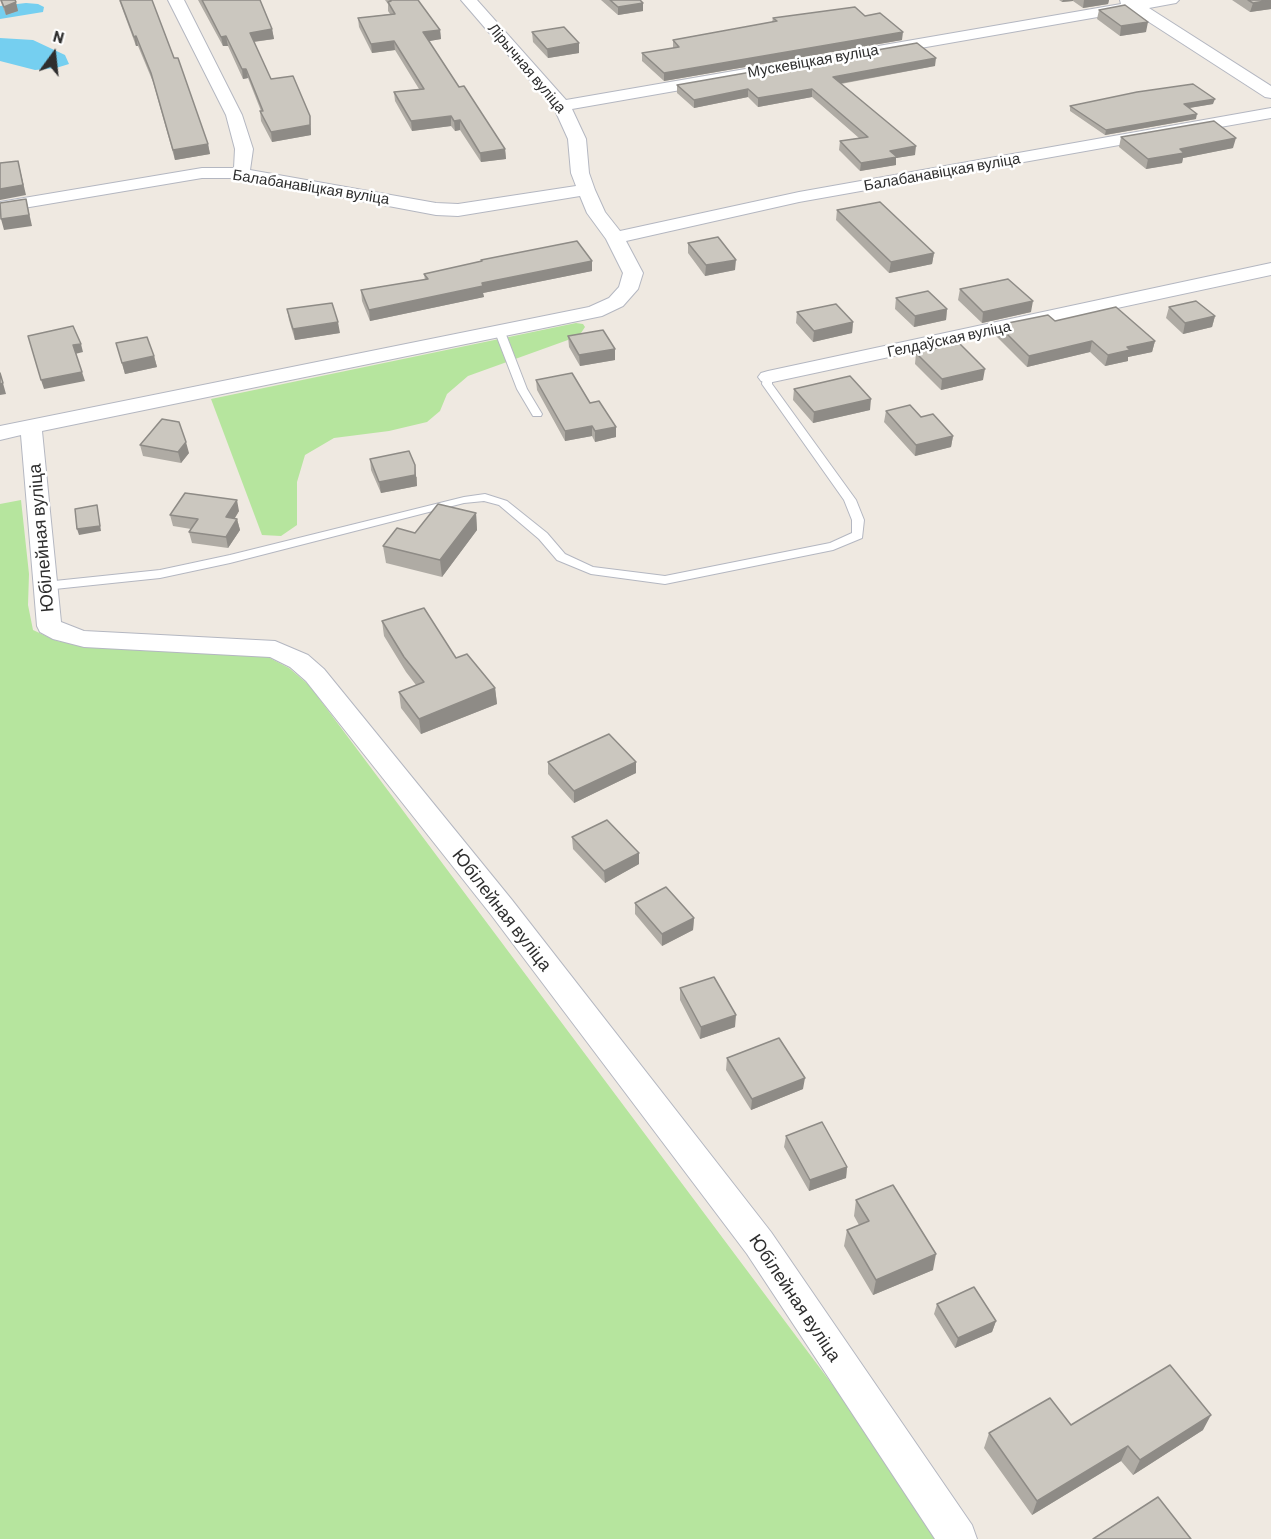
<!DOCTYPE html>
<meta charset="utf-8">
<style>
body{margin:0}
#map{position:relative;width:1271px;height:1539px;overflow:hidden;background:#efe9e1;font-family:Barlow,sans-serif}
canvas{display:block}
.north{position:absolute;left:24px;top:24px;width:60px;height:60px;-webkit-text-stroke:4px #fff;paint-order:stroke;rotate:15deg;font-size:16px;font-weight:700;line-height:24px;text-align:center;color:#2e2e2e}
.north::after{content:'';display:block;margin:auto;width:21px;height:27px;background:#2e2e2e;clip-path:polygon(50% 0,100% 100%,50% 72%,0 100%)}
</style>
<div id="map">
<canvas width="1271" height="1539"></canvas>
<div class="north">N</div>
</div>
<script>
const context = document.querySelector('canvas').getContext('2d');
context.lineJoin = 'round';
function fillPath(path, color) {
  context.fillStyle = color;
  context.fill(path, 'evenodd');
}
function shape(rows) {
  const path = new Path2D();
  for (const r of rows) {
    path.moveTo(r[0], r[1]);
    for (let i = 2; i < r.length; i += 2) path.lineTo(r[i], r[i + 1]);
  }
  return path;
}
function trace(path, color, width, dash) {
  context.strokeStyle = color;
  context.lineWidth = width;
  context.lineCap = dash ? 'butt' : 'round';
  context.setLineDash(dash || []);
  context.stroke(path);
}
function label(font, color, halo, rows, align = 'center') {
  context.font = font + ' Barlow,sans-serif';
  context.lineWidth = 5;
  context.setLineDash([]);
  context.textBaseline = 'middle';
  context.strokeStyle = halo;
  context.fillStyle = color;
  for (const [text, x, y, turn = 0] of rows) {
    context.save();
    context.translate(x, y);
    context.rotate((+turn || 0) * Math.PI / 180);
    context.textAlign = isNaN(turn) ? turn : align;
    if (halo) context.strokeText(text, 0, 0);
    context.fillText(text, 0, 0);
    context.restore();
  }
}
fillPath(shape([
 [576,323,583,324,585,327,579,336,468,376,447,394,440,411,427,422,389,431,334,438,305,455,297,482,297,525,281,536,262,535,211,399],
 [21,500,29,574,28,605,33,630,57,641,87,645,266,656,289,668,309,685,894,1467,942,1539,0,1539,0,504]
]), '#b6e59e');
fillPath(shape([
 [26,3,38,4,44,7,43,12,0,19,0,6],
 [0,38,33,40,65,55,69,64,56,68,35,70,0,61]
]), '#75cff0');
const lane = shape([
 [500,329,505,332,527,389,542,414,541,416,533,416,517,389,495,332,500,329],
 [768,374,772,375,772,384,856,500,864,520,862,538,833,550,665,584,591,574,557,560,539,539,499,505,484,501,464,503,230,563,160,578,45,590,39,586,45,582,160,570,230,555,464,497,485,494,507,501,547,533,565,554,593,567,665,576,830,543,852,533,852,520,844,500,762,384,763,377,768,374]
]);
const street = shape([
 [168,0,184,0,242,115,253,149,250,170,436,203,458,204,576,186,571,173,568,139,554,108,461,0,477,0,566,100,1121,4,1120,0,1179,0,1176,3,1149,8,1271,86,1271,98,1265,97,1132,11,572,109,586,139,589,173,595,190,605,212,620,231,799,192,1271,108,1271,118,799,202,626,241,643,273,638,289,623,306,602,316,42,431,61,622,84,631,275,641,308,655,324,669,512,900,771,1232,972,1525,977,1539,935,1539,747,1254,492,916,306,681,290,667,270,657,84,647,53,639,40,632,37,626,21,435,0,440,0,426,589,307,609,298,619,287,623,273,606,239,587,213,580,196,458,216,436,215,240,178,202,178,0,212,0,202,202,168,234,168,235,149,226,115,168,0],
 [1271,263,1271,275,768,383,761,381,758,377,761,373,768,371,1271,263]
]);
trace(lane, '#b4b7c1', 2);
trace(street, '#b4b7c1', 2);
fillPath(lane, '#fff');
fillPath(street, '#fff');
fillPath(shape([
 [0,0,15,0,18,11,6,15],
 [119,0,174,58,208,144,210,154,175,160,153,82,138,46,136,46],
 [198,0,260,0,272,29,274,39,254,42,271,79,311,126,311,135,272,142,261,121,260,111,261,111,248,78,243,79,228,46,223,46],
 [385,0,418,0,440,30,441,39,429,41,459,87,505,149,506,159,481,162,460,130,455,131,451,126,412,131,395,101,394,92,419,89,395,50,372,53,359,27,358,18,390,14,388,11,388,4],
 [601,0,640,0,643,11,618,15],
 [1059,0,1109,0,1108,4,1083,8,1073,1,1062,2],
 [1232,0,1271,0,1271,9,1250,12],
 [1099,10,1146,32,1120,36,1097,19],
 [865,16,902,40,664,81,642,61,642,53,673,48,673,40,772,22,773,18],
 [532,32,579,43,579,53,548,58,533,42],
 [935,66,841,84,915,155,896,158,896,165,860,171,839,150,840,141,859,138,812,97,758,107,748,97,694,108,677,93,677,85],
 [1213,104,1189,108,1196,119,1105,135,1070,111,1070,106],
 [1121,137,1233,148,1183,158,1182,163,1146,169,1119,147],
 [837,210,934,253,932,264,889,273,836,220],
 [688,243,735,270,705,276,688,253],
 [481,260,592,271,483,293,484,297,370,321,362,301,361,290,425,280,424,274,481,262],
 [960,289,1031,312,982,323,958,300],
 [896,298,947,309,946,320,914,327,895,309],
 [1169,307,1215,316,1212,327,1183,334,1166,318],
 [287,309,340,333,295,340,289,320],
 [797,312,853,322,852,333,813,342,796,323],
 [1055,321,1155,341,1152,352,1128,357,1128,361,1105,366,1090,352,1027,367,996,336,998,325],
 [568,336,615,349,615,360,580,366,569,347],
 [116,343,154,356,157,367,125,374],
 [916,353,983,380,941,390,915,364],
 [536,380,590,403,616,427,616,437,595,442,592,436,565,441,537,390],
 [794,389,870,410,813,423,793,400],
 [886,411,921,417,953,436,951,447,915,456,884,422],
 [140,445,189,453,181,463,143,456],
 [370,459,417,477,417,486,381,493,371,470],
 [239,511,235,518,237,519,240,530,228,548,192,543,189,532,191,529,173,526,170,515],
 [476,513,477,530,442,577,386,563,383,546,415,533],
 [382,621,456,658,495,688,497,704,421,734,401,708,399,692,416,685,406,672,384,636],
 [548,762,636,773,574,803,548,774],
 [572,837,639,853,639,864,605,883,573,849],
 [635,903,694,918,693,930,662,946,635,914],
 [680,988,735,1027,700,1039,680,1000],
 [727,1058,803,1089,751,1110,726,1070],
 [786,1136,847,1167,846,1178,809,1191,784,1147],
 [856,1200,933,1270,873,1295,844,1246,847,1230,859,1225,854,1216],
 [937,1304,996,1321,992,1332,955,1348,934,1314],
 [1071,1425,1203,1430,1133,1475,1121,1461,1032,1515,984,1448,989,1433]
]), '#afaba4');
fillPath(shape([
 [1063,0,1073,0,1073,1,1062,2],
 [1084,0,1109,0,1108,4,1083,8],
 [1271,0,1271,9,1250,12,1253,3],
 [16,2,18,11,6,15,4,7],
 [643,3,643,11,618,15,618,7],
 [1148,22,1146,32,1120,36,1121,26],
 [272,29,274,39,251,42,250,33],
 [440,30,441,39,424,42,423,32],
 [903,32,902,40,664,81,664,73],
 [136,36,138,46,136,46,134,37],
 [226,36,228,46,223,46,221,37],
 [394,41,395,50,372,53,371,44],
 [579,43,579,53,548,58,547,49],
 [936,58,935,66,832,85,833,77],
 [242,69,246,69,248,78,243,79],
 [748,89,748,97,694,108,694,100],
 [812,89,812,97,758,107,758,98],
 [1215,99,1213,104,1183,109,1184,104],
 [1197,114,1196,119,1105,135,1106,130],
 [310,116,311,135,272,142,271,132],
 [451,116,451,126,412,131,411,121],
 [460,120,460,130,455,131,454,121],
 [1236,138,1233,148,1183,158,1182,163,1146,169,1148,159,1180,149],
 [208,144,210,154,175,160,173,150],
 [916,146,915,155,896,158,896,165,860,171,861,163,890,151],
 [505,149,506,159,481,162,480,153],
 [18,161,26,195,0,200,0,189],
 [26,199,32,226,4,230,1,219],
 [934,253,932,264,889,273,891,262],
 [736,260,735,270,705,276,706,265],
 [592,261,592,271,483,293,484,297,370,321,369,310,482,283],
 [1033,301,1031,312,982,323,983,312],
 [947,309,946,320,914,327,915,316],
 [1215,316,1212,327,1183,334,1185,323],
 [338,322,340,333,295,340,293,329],
 [853,322,852,333,813,342,814,331],
 [1092,341,1090,352,1027,367,1029,356],
 [1155,341,1152,352,1128,357,1128,361,1105,366,1108,355,1127,347],
 [81,344,83,352,75,354,73,345],
 [615,349,615,360,580,366,579,355],
 [154,356,157,367,125,374,122,363],
 [985,369,983,380,941,390,942,379],
 [82,372,85,381,44,389,41,380],
 [1,376,6,394,0,395,0,384],
 [871,399,870,410,813,423,814,412],
 [592,426,592,436,565,441,565,431],
 [616,427,616,437,595,442,595,431],
 [953,436,951,447,915,456,916,445],
 [186,442,189,453,181,463,178,452],
 [415,465,417,486,381,493,379,482],
 [237,500,239,511,228,529,226,517],
 [97,505,101,531,79,535,77,529],
 [476,513,477,530,442,577,440,560],
 [237,519,240,530,228,548,226,537],
 [495,688,497,704,421,734,419,719],
 [636,762,636,773,574,803,574,791],
 [639,853,639,864,605,883,604,871],
 [694,918,693,930,662,946,662,934],
 [736,1015,735,1027,700,1039,701,1027],
 [805,1078,803,1089,751,1110,752,1099],
 [847,1167,846,1178,809,1191,810,1180],
 [936,1254,933,1270,873,1295,876,1280],
 [996,1321,992,1332,955,1348,958,1338],
 [1211,1415,1203,1430,1133,1475,1140,1460],
 [1128,1446,1121,1461,1032,1515,1037,1501]
]), '#8e8b86');
const building = shape([
 [1,0,15,0,16,2,4,7,1,0],
 [120,0,152,0,174,58,178,58,208,144,173,150,151,73,136,36,134,37,120,0],
 [202,0,260,0,272,29,250,33,271,79,293,76,310,116,310,125,271,132,260,111,263,111,246,69,242,69,226,36,221,37,202,0],
 [390,0,418,0,440,30,423,32,459,87,464,86,505,149,480,153,460,120,454,121,451,116,411,121,394,92,424,89,394,41,371,44,358,18,395,14,388,2,391,1,390,0],
 [610,0,640,0,643,3,618,7,610,0],
 [1248,0,1271,0,1253,3,1248,0],
 [1125,5,1148,22,1121,26,1099,10,1125,5],
 [855,7,865,16,880,13,903,32,664,73,642,53,679,47,673,40,777,21,773,18,855,7],
 [564,27,579,43,547,49,532,32,564,27],
 [917,43,936,58,833,77,916,146,890,151,897,157,861,163,840,141,868,137,812,89,758,98,748,89,694,100,677,85,917,43],
 [1193,84,1215,99,1184,104,1197,114,1106,130,1070,106,1137,92,1193,84],
 [1214,121,1236,138,1180,149,1184,153,1148,159,1121,137,1214,121],
 [18,161,23,185,0,189,0,163,18,161],
 [26,199,29,215,1,219,0,203,26,199],
 [880,202,934,253,891,262,837,210,880,202],
 [718,237,736,260,706,265,688,243,718,237],
 [577,241,592,261,482,283,483,286,369,310,361,290,428,279,424,274,482,261,481,260,577,241],
 [1008,279,1033,301,983,312,960,289,1008,279],
 [928,291,947,309,915,316,896,298,928,291],
 [1196,301,1215,316,1185,323,1169,307,1196,301],
 [332,303,338,322,293,329,287,309,332,303],
 [836,304,853,322,814,331,797,312,836,304],
 [1116,307,1155,341,1127,347,1130,350,1108,355,1092,341,1029,356,998,325,1048,315,1055,321,1116,307],
 [73,326,81,344,73,345,82,372,41,380,28,336,73,326],
 [603,330,615,349,579,355,568,336,603,330],
 [147,337,154,356,122,363,116,343,147,337],
 [959,343,985,369,942,379,916,353,959,343],
 [0,373,3,383,0,384,0,373],
 [572,373,590,403,599,401,616,427,595,431,592,426,565,431,536,380,572,373],
 [850,376,871,399,814,412,794,389,850,376],
 [910,405,921,417,933,414,953,436,916,445,886,411,910,405],
 [162,419,179,422,186,442,178,452,140,445,162,419],
 [409,451,415,465,415,475,379,482,370,459,409,451],
 [185,493,237,500,226,517,237,519,226,537,189,532,198,519,170,515,185,493],
 [438,504,476,513,440,560,383,546,397,528,415,533,438,504],
 [97,505,100,526,77,529,75,509,97,505],
 [424,608,456,658,467,654,495,688,419,719,399,692,424,682,404,657,382,621,424,608],
 [609,734,636,762,574,791,548,762,609,734],
 [607,820,639,853,604,871,572,837,607,820],
 [666,887,694,918,662,934,635,903,666,887],
 [714,977,736,1015,701,1027,680,988,714,977],
 [779,1038,805,1078,752,1099,727,1058,779,1038],
 [822,1122,847,1167,810,1180,786,1136,822,1122],
 [893,1185,936,1254,876,1280,847,1230,869,1221,856,1200,893,1185],
 [974,1287,996,1321,958,1338,937,1304,974,1287],
 [1170,1365,1211,1415,1140,1460,1128,1446,1037,1501,989,1433,1050,1398,1071,1425,1170,1365],
 [1158,1497,1191,1539,1093,1539,1158,1497]
]);
fillPath(building, '#cbc7bf');
trace(building, '#8e8b86', 1.5);
label('15px', '#2e2e2e', '#fff', [
 ["Мускевіцкая вуліца",813,61,-10],
 ["Лірычная вуліца",527,68,50],
 ["Балабанавіцкая вуліца",942,172,-10],
 ["Балабанавіцкая вуліца",311,187,9],
 ["Гелдаўская вуліца",949,339,-12]
]);
label('18px', '#2e2e2e', '#fff', [
 ["Юбілейная вуліца",41,538,-95],
 ["Юбілейная вуліца",502,910,52],
 ["Юбілейная вуліца",795,1298,56]
]);
</script>
